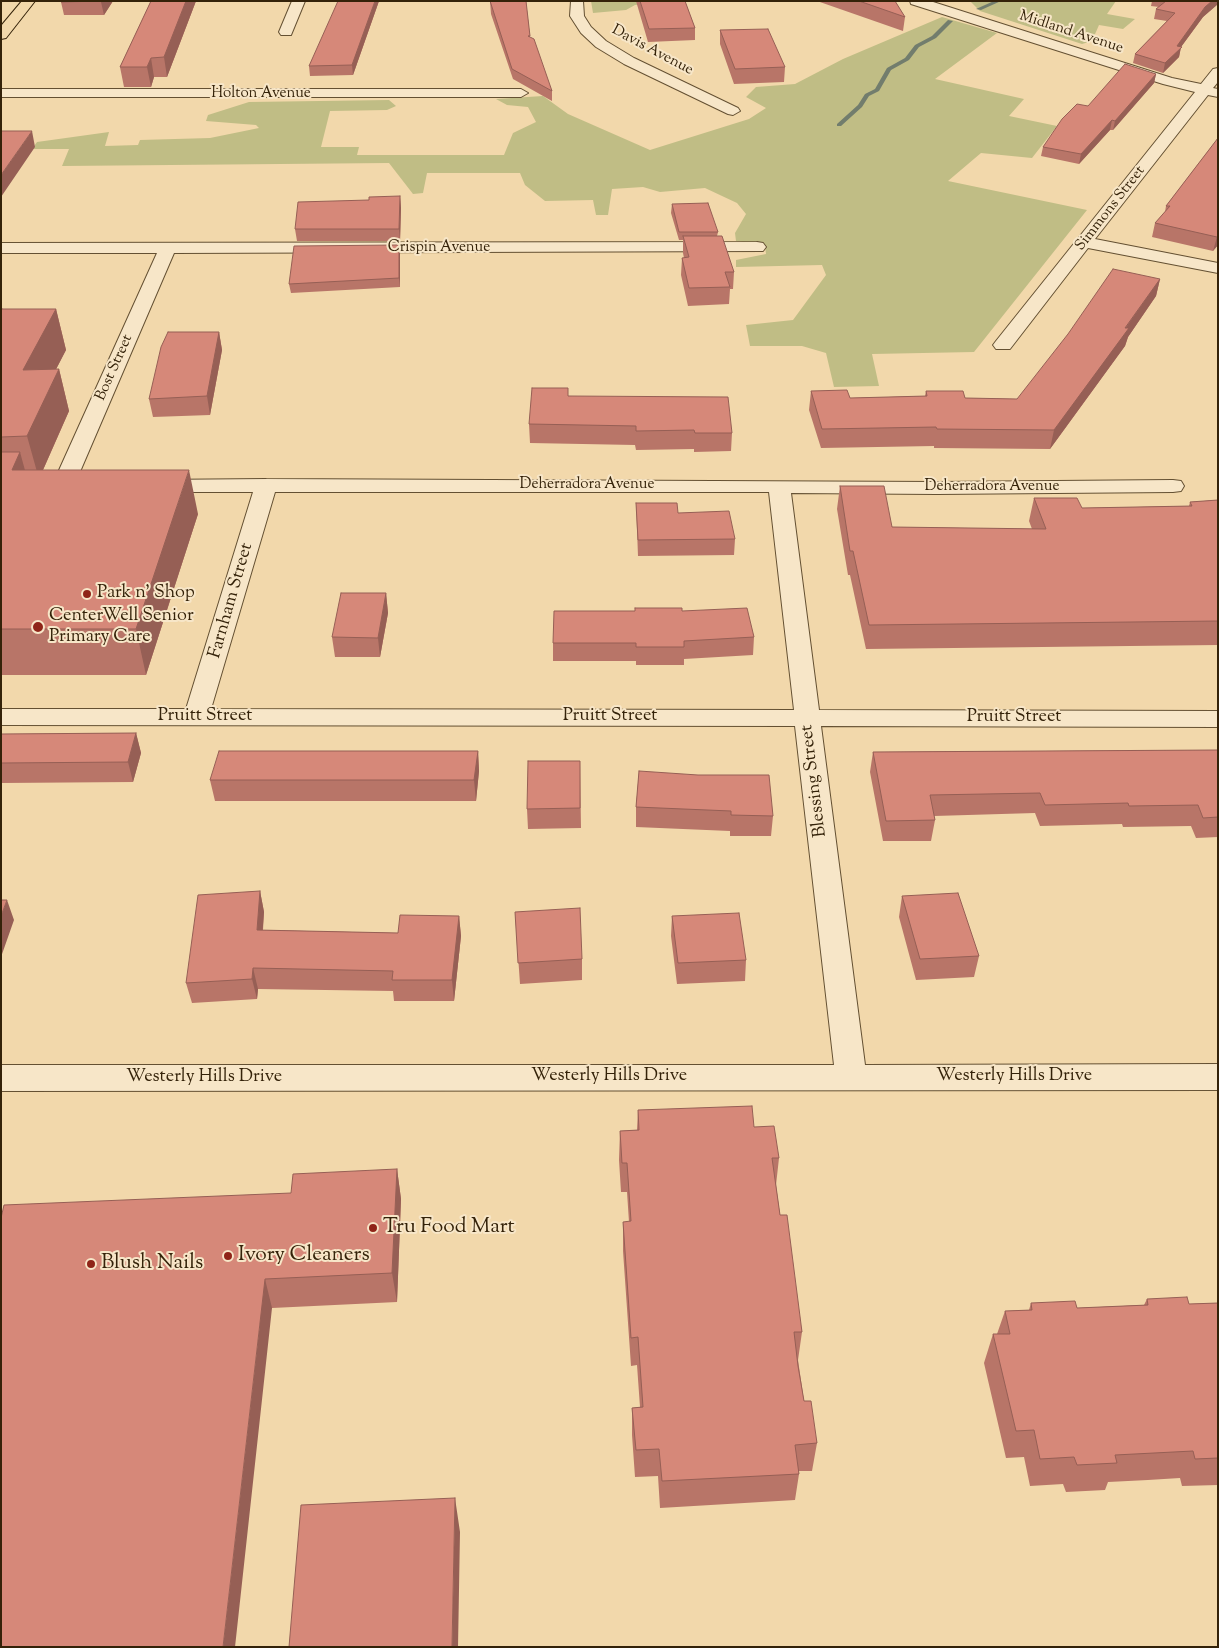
<!DOCTYPE html>
<style>
body{margin:0}
#map{position:relative;width:1219px;height:1648px;overflow:hidden;background:#f2d8ab;font-family:"Sorts Mill Goudy",serif}
canvas{display:block}
.frame{position:absolute;inset:0;border:2px solid #342209;pointer-events:none}
</style>
<div id="map">
<canvas width="1219" height="1648"></canvas>
<div class="frame"></div>
</div>
<script>
const context = document.querySelector('canvas').getContext('2d');
context.lineJoin = 'round';
function fillPath(path, color) {
  context.fillStyle = color;
  context.fill(path, 'evenodd');
}
function shape(rows) {
  const path = new Path2D();
  for (const r of rows) {
    path.moveTo(r[0], r[1]);
    for (let i = 2; i < r.length; i += 2) path.lineTo(r[i], r[i + 1]);
  }
  return path;
}
function trace(path, color, width, dash) {
  context.strokeStyle = color;
  context.lineWidth = width;
  context.lineCap = dash ? 'butt' : 'round';
  context.setLineDash(dash || []);
  context.stroke(path);
}
function label(font, color, halo, rows, align = 'center') {
  context.font = font + ' "Sorts Mill Goudy",serif';
  context.lineWidth = 4;
  context.setLineDash([]);
  context.textBaseline = 'middle';
  context.strokeStyle = halo;
  context.fillStyle = color;
  for (const [text, x, y, turn = 0] of rows) {
    context.save();
    context.translate(x, y);
    context.rotate((+turn || 0) * Math.PI / 180);
    context.textAlign = isNaN(turn) ? turn : align;
    if (halo) context.strokeText(text, 0, 0);
    context.fillText(text, 0, 0);
    context.restore();
  }
}
fillPath(shape([
 [591,1,690,1,635,5,626,10,593,13],
 [970,1,1116,1,1107,14,1135,19,1123,29,1099,25,1092,41,1082,44,980,11],
 [942,17,997,33,935,79,1024,99,1009,116,1057,126,1032,158,981,153,948,181,1087,210,974,352,872,354,879,386,834,387,826,353,802,346,750,346,746,325,793,320,826,275,822,265,736,267,736,260,766,254,765,245,736,241,735,233,746,214,737,203,705,188,660,192,643,187,612,189,608,215,596,215,593,200,545,201,525,185,520,173,427,173,423,193,413,194,389,163,62,166,69,149,32,149,37,142,109,132,105,146,138,145,140,140,210,138,259,128,256,125,206,121,208,115,249,102,389,100,396,106,387,110,330,111,321,147,359,147,357,155,504,155,513,133,536,122,528,107,507,105,496,99,543,96,568,114,650,150,749,119,766,108,746,97,756,87,795,84,843,59]
]), '#c0bd85');
fillPath(shape([
 [994,1,1001,1,981,10,976,9,994,1],
 [948,20,953,21,936,38,919,47,909,60,891,70,879,91,869,96,862,107,841,126,837,126,837,124,858,105,865,94,875,89,887,68,905,58,915,45,932,36,948,20]
]), '#727d6d');
const minor = shape([
 [292,1,305,1,291,35,281,35,279,32,292,1],
 [571,1,583,1,584,16,591,27,606,41,634,58,738,108,740,111,733,115,728,114,624,64,596,47,581,33,570,16,571,1],
 [910,1,930,1,1172,78,1201,84,1213,69,1218,68,1218,82,1213,88,1218,89,1218,97,1208,95,1095,239,1218,263,1218,273,1088,248,1010,349,996,349,993,345,996,341,1195,92,1163,84,911,4,910,1],
 [1,89,521,89,528,93,521,97,1,97,1,89],
 [757,242,763,243,766,247,763,251,174,253,73,488,70,493,62,494,54,493,51,488,157,253,1,253,1,243,757,242],
 [266,479,937,482,1173,480,1181,481,1184,486,1181,491,1173,492,937,494,791,493,819,710,1218,711,1218,727,821,726,865,1065,1218,1064,1218,1090,1,1091,1,1065,834,1065,795,726,1,725,1,709,186,709,253,492,154,492,146,491,143,486,146,481,154,480,266,479],
 [275,492,769,492,794,710,211,709,275,492]
]);
const primary = shape([
 [22,1,35,1,6,38,1,39,1,26,22,1]
]);
trace(minor, '#645032', 2);
trace(primary, '#342209', 2);
fillPath(minor, '#f7e6c8');
fillPath(primary, '#f2d8ab');
fillPath(shape([
 [113,1,104,15,64,15,61,2],
 [151,1,196,1,167,77,154,77,151,87,124,87,120,67],
 [379,1,353,75,310,76,309,66],
 [490,1,526,1,530,37,552,91,552,101,513,79,491,14],
 [636,1,685,1,695,28,695,40,648,42],
 [817,1,895,1,905,17,903,31],
 [1152,1,1218,1,1218,4,1203,17,1181,47,1179,57,1163,73,1133,63,1135,54,1167,21,1154,19,1156,9,1159,7,1151,6],
 [720,30,785,67,784,82,734,84,720,44],
 [1156,74,1154,83,1113,130,1110,130,1079,164,1041,156,1043,147,1088,106],
 [1218,138,1218,245,1213,251,1152,237,1155,223,1165,212,1166,206],
 [400,196,401,208,400,241,297,241,295,229,369,200],
 [672,204,718,232,717,236,734,272,733,289,730,289,729,304,688,306,681,275,682,258,684,258,683,253,683,240,679,240,671,213],
 [400,254,400,287,291,293,289,284],
 [1160,279,1156,296,1128,337,1125,346,1050,449,934,448,934,446,821,448,809,410,811,391,850,398,925,396,926,391,965,398,1017,399],
 [56,309,66,350,56,369,59,369,69,411,43,470,198,514,146,675,1,675,1,310],
 [219,332,222,350,210,415,153,417,149,399],
 [568,396,732,433,731,451,694,452,694,449,636,450,635,445,530,443,529,424],
 [840,486,892,527,1032,529,1029,521,1034,498,1082,508,1189,506,1190,502,1218,500,1218,645,866,649,850,575,848,575,837,509],
 [636,503,678,513,735,539,734,555,638,556],
 [386,593,388,613,380,657,335,657,332,637],
 [682,611,754,637,753,655,684,659,684,665,636,665,636,661,553,661,553,643],
 [136,733,141,753,133,782,1,783,1,734],
 [1218,750,1218,837,1196,838,1191,826,1123,827,1122,824,1040,826,1035,813,934,816,935,820,931,841,883,841,870,772,873,752],
 [478,751,479,771,476,801,215,801,210,780],
 [580,761,581,828,528,829,527,809],
 [639,771,773,816,771,836,730,836,730,831,636,827,636,807],
 [260,891,264,912,263,930,398,933,459,916,461,936,454,1001,394,1001,393,991,258,989,257,999,192,1003,186,983],
 [902,896,979,956,974,977,916,980,899,917],
 [515,912,582,959,582,980,520,984],
 [672,916,746,960,745,981,677,984,671,936],
 [638,1110,754,1127,779,1158,776,1185,780,1215,802,1332,798,1360,804,1401,817,1443,812,1471,799,1471,799,1474,795,1500,660,1508,658,1476,635,1477,632,1435,632,1408,640,1407,637,1365,631,1366,623,1251,623,1222,629,1222,627,1192,621,1192,619,1160,620,1131,637,1130],
 [397,1169,401,1199,397,1302,272,1308,1,1647,291,1193],
 [1147,1299,1189,1304,1218,1303,1218,1485,1182,1486,1180,1478,1148,1480,1108,1482,1105,1490,1066,1492,1063,1484,1030,1486,1024,1457,1006,1458,984,1363,993,1334,997,1334,1005,1311,1029,1310,1031,1303,1077,1308,1144,1305]
]), '#b87568');
fillPath(shape([
 [102,1,113,1,104,15,101,2],
 [186,1,196,1,167,77,164,57],
 [375,1,379,1,353,75,352,65],
 [1212,1,1218,1,1218,4,1203,17,1181,47,1179,57,1163,73,1165,63,1177,46,1205,7],
 [151,58,154,77,151,87,147,67],
 [1156,74,1154,83,1113,130,1115,121],
 [1112,120,1110,130,1079,164,1081,154],
 [32,131,35,147,1,197,1,175],
 [400,196,401,208,400,241,399,229],
 [1218,236,1218,245,1213,251,1217,237],
 [399,245,400,254,400,287,399,278],
 [1160,279,1156,296,1128,337,1125,346,1050,449,1054,430],
 [56,309,66,350,34,412,23,370],
 [219,332,222,350,210,415,207,396],
 [59,369,69,411,39,479,27,436],
 [20,452,32,496,12,470],
 [189,470,198,514,146,675,136,629],
 [386,593,388,613,380,657,378,638],
 [136,733,141,753,133,782,128,762],
 [478,751,479,771,476,801,474,780],
 [260,891,264,912,261,951,257,930],
 [7,900,14,920,1,957,1,916],
 [459,916,461,936,454,1001,452,980],
 [253,968,258,989,257,999,252,979],
 [397,1169,401,1199,397,1302,392,1273],
 [265,1279,272,1308,235,1647,223,1647],
 [455,1498,460,1532,458,1647,452,1647]
]), '#965f55');
const building = shape([
 [62,1,102,1,61,2,62,1],
 [151,1,186,1,164,57,151,58,147,67,120,67,151,1],
 [338,1,375,1,352,65,309,66,338,1],
 [490,1,526,1,530,36,528,36,534,39,552,91,512,69,491,4,490,1],
 [640,1,685,1,695,28,649,29,640,1],
 [859,1,895,1,905,17,859,1],
 [1166,1,1212,1,1205,7,1177,46,1182,47,1165,63,1135,54,1175,13,1156,9,1166,1],
 [768,29,785,67,735,69,720,30,768,29],
 [1125,64,1156,74,1115,121,1112,120,1081,154,1043,147,1062,119,1077,104,1088,106,1125,64],
 [1,131,32,131,1,175,1,131],
 [1218,138,1218,236,1217,237,1155,223,1170,206,1166,206,1218,138],
 [400,196,399,229,295,229,298,202,369,200,369,197,400,196],
 [708,203,718,232,679,232,672,204,708,203],
 [683,236,722,236,734,272,725,272,730,287,689,288,682,258,689,257,683,236],
 [399,245,399,278,289,284,294,246,399,245],
 [1113,269,1160,279,1125,328,1129,328,1054,430,937,429,936,427,822,429,811,391,847,390,850,398,927,396,926,391,963,391,965,398,1017,399,1068,334,1113,269],
 [2,309,56,309,23,370,59,369,27,436,1,437,1,310,2,309],
 [168,332,219,332,207,396,149,399,161,347,168,332],
 [532,388,568,388,568,396,728,397,732,433,695,433,694,430,636,431,636,426,529,424,532,388],
 [1,452,20,452,12,470,189,470,136,629,1,629,1,452],
 [840,486,884,486,892,527,1046,529,1034,498,1077,498,1082,508,1192,506,1190,502,1218,500,1218,621,869,625,853,551,850,551,840,486],
 [636,503,677,503,678,513,729,511,735,539,638,540,636,503],
 [341,593,386,593,378,638,332,637,341,593],
 [635,608,682,608,682,611,747,608,754,637,684,641,684,647,636,647,636,643,553,643,554,611,635,611,635,608],
 [136,733,128,762,1,763,1,734,136,733],
 [1218,750,1218,817,1203,818,1198,805,1129,806,1128,803,1045,805,1040,793,930,795,935,820,886,821,873,752,1218,750],
 [219,751,478,751,474,780,210,780,219,751],
 [528,761,580,761,580,808,527,809,528,761],
 [639,771,698,775,769,775,773,816,731,815,731,811,636,807,639,771],
 [260,891,257,930,398,933,400,915,459,916,452,980,392,980,393,971,253,968,252,979,186,983,198,895,260,891],
 [958,893,979,956,920,959,902,896,958,893],
 [1,900,7,900,1,916,1,900],
 [580,908,582,959,518,963,515,912,580,908],
 [739,913,746,960,678,963,672,916,739,913],
 [752,1106,754,1127,774,1126,779,1158,772,1158,780,1215,787,1215,802,1332,794,1332,798,1366,804,1401,811,1401,817,1443,795,1445,799,1474,662,1481,659,1449,636,1450,632,1408,643,1407,638,1337,631,1338,623,1222,631,1221,627,1163,622,1163,620,1131,639,1130,638,1110,752,1106],
 [397,1169,392,1273,265,1279,223,1647,1,1647,1,1218,4,1205,291,1193,293,1174,397,1169],
 [1187,1297,1189,1304,1218,1303,1218,1458,1195,1459,1193,1451,1115,1455,1117,1463,1077,1465,1074,1457,1040,1459,1034,1430,1016,1431,993,1334,1010,1334,1005,1311,1032,1310,1031,1303,1075,1301,1077,1308,1148,1305,1147,1299,1187,1297],
 [455,1498,452,1647,289,1647,301,1505,455,1498]
]);
fillPath(building, '#d68879');
trace(building, '#965f55', 1);
for (const [x, y, r, color] of [
 [87,594,5,"#8f2418"],
 [38,627,6,"#8f2418"],
 [373,1228,5,"#8f2418"],
 [228,1256,5,"#8f2418"],
 [91,1264,5,"#8f2418"]
]) {
  const dot = new Path2D();
  dot.arc(x, y, r, 0, 2 * Math.PI);
  context.fillStyle = color;
  context.fill(dot);
  trace(dot, '#f7e6c8', 2);
}
label('15px', '#342209', '#f7e6c8', [
 ["Midland Avenue",1071,33,18],
 ["Davis Avenue",652,51,28],
 ["Holton Avenue",261,94],
 ["Simmons Street",1111,209,-52],
 ["Crispin Avenue",439,248],
 ["Bost Street",115,368,-66],
 ["Deherradora Avenue",587,485],
 ["Deherradora Avenue",992,487]
]);
label('18px', '#342209', '#f7e6c8', [
 ["Park n' Shop",97,594],
 ["CenterWell Senior",49,617],
 ["Primary Care",49,638]
], 'left');
label('18px', '#342209', '#f7e6c8', [
 ["Farnham Street",232,601,-74],
 ["Pruitt Street",205,717],
 ["Pruitt Street",610,717],
 ["Pruitt Street",1014,718],
 ["Blessing Street",815,781,-97],
 ["Westerly Hills Drive",609,1077],
 ["Westerly Hills Drive",1014,1077],
 ["Westerly Hills Drive",204,1078]
]);
label('21px', '#342209', '#f7e6c8', [
 ["Tru Food Mart",383,1228],
 ["Ivory Cleaners",238,1256],
 ["Blush Nails",101,1264]
], 'left');
</script>
